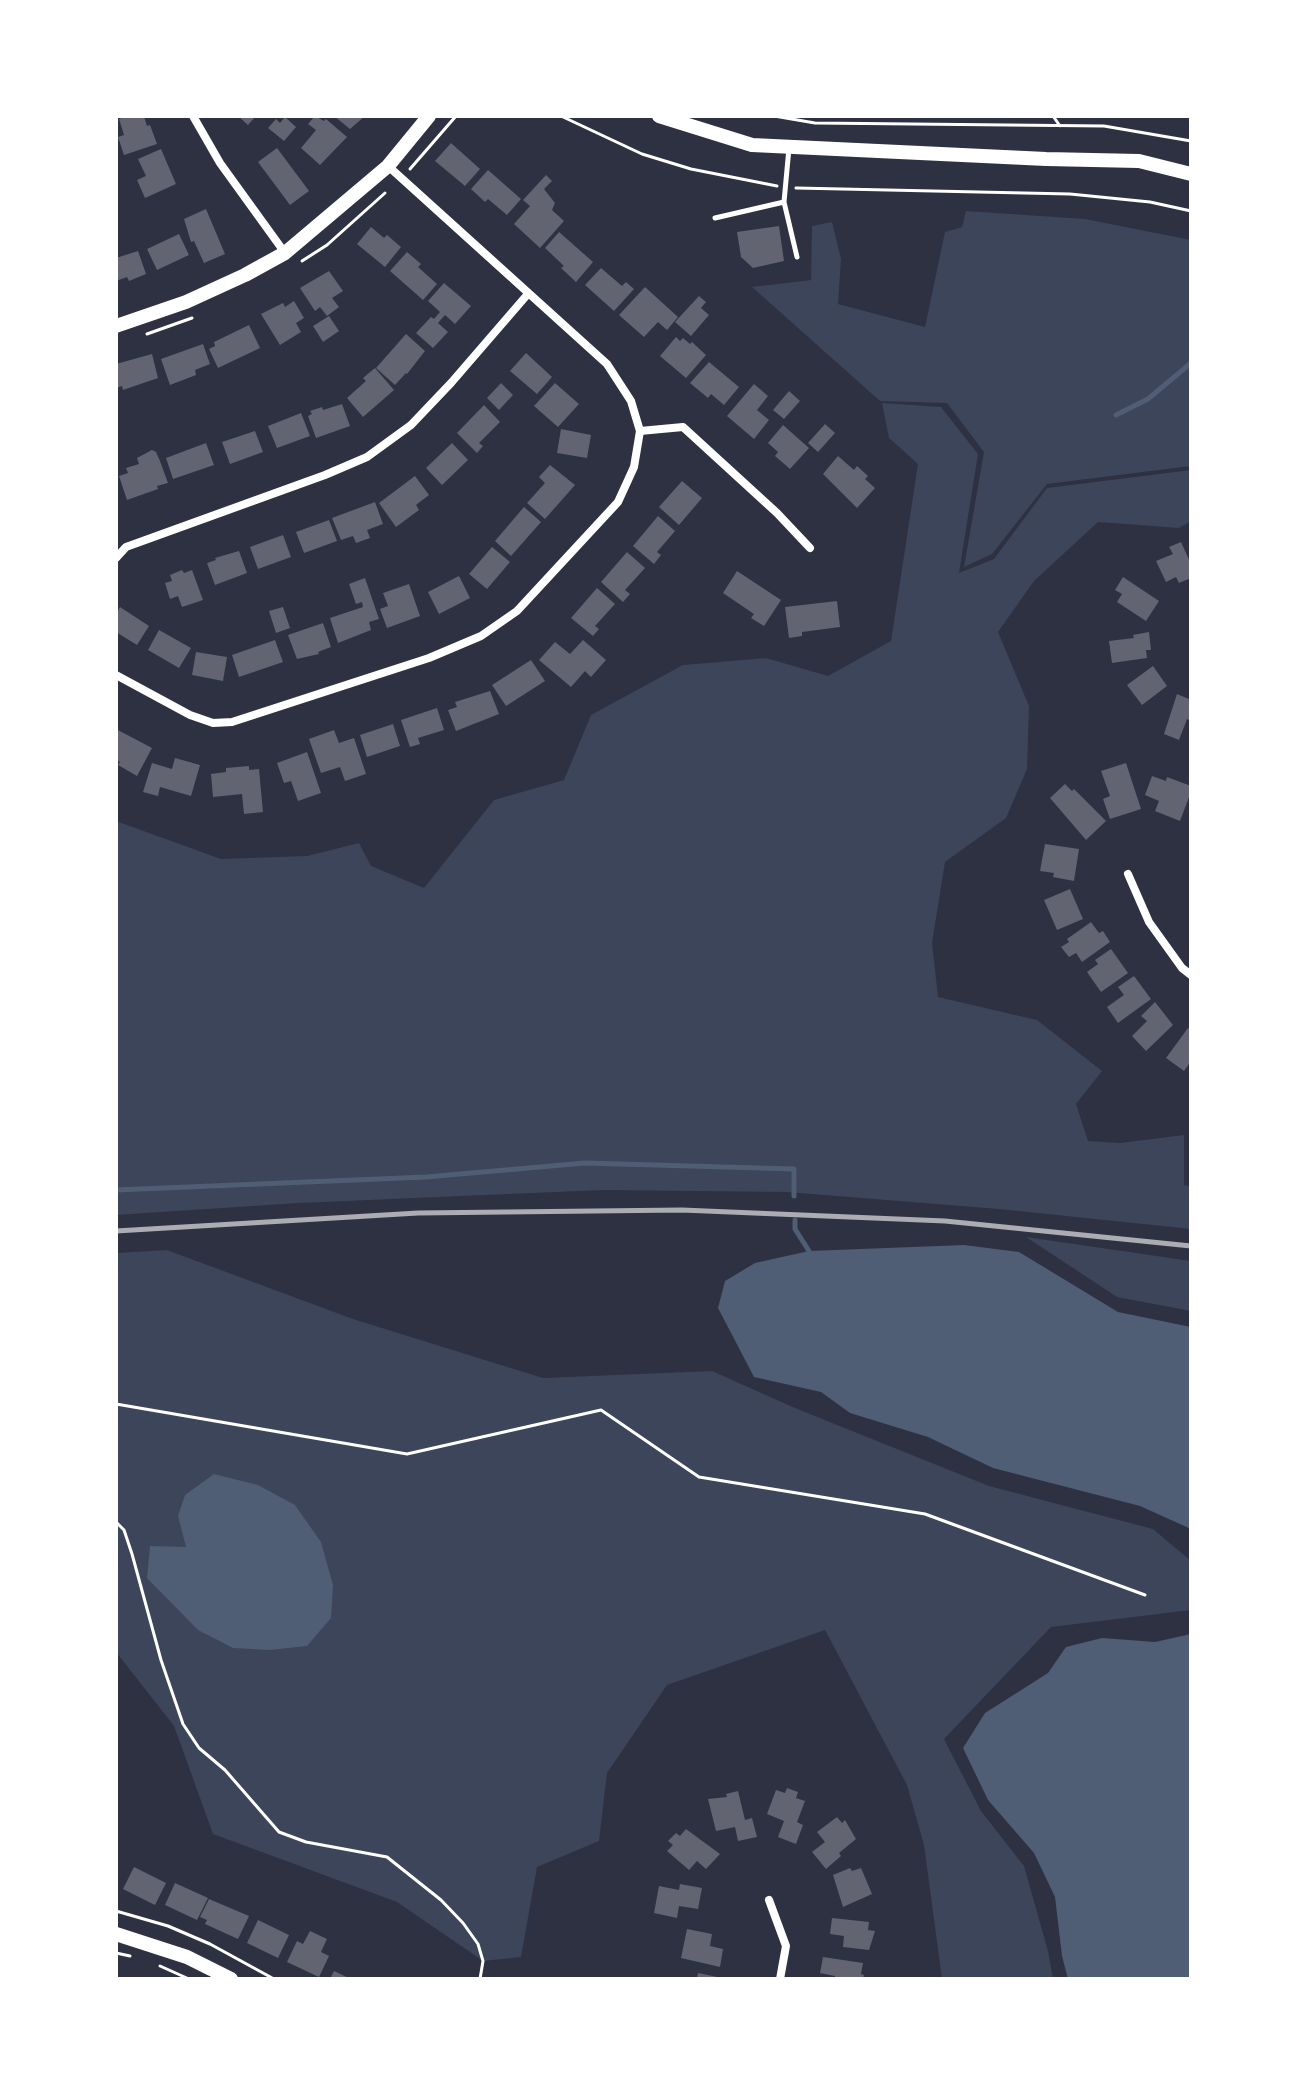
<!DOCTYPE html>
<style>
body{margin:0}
#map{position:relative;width:1307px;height:2095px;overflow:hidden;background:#2d3142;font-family:Poppins,sans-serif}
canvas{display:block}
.frame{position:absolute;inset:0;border:118px solid #fff;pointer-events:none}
</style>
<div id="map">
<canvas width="1307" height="2095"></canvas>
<div class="frame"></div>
</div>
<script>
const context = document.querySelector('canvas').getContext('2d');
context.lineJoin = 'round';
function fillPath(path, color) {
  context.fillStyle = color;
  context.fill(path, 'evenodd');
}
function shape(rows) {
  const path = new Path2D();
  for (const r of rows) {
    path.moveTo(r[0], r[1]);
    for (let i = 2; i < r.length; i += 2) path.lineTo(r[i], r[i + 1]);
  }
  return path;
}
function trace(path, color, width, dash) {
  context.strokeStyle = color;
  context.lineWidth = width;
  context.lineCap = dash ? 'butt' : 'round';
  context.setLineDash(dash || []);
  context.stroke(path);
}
fillPath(shape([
 [966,211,1085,219,1191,240,1191,466,1047,484,992,554,964,567,984,452,947,403,880,401,752,287,811,280,812,226,832,222,841,259,838,304,925,327,945,232,962,227],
 [882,403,941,407,978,454,959,573,994,559,1047,488,1191,470,1191,521,1179,528,1098,522,1034,581,998,632,1029,706,1027,769,1006,818,945,862,932,943,938,997,1037,1020,1102,1071,1076,1104,1088,1141,1120,1143,1184,1135,1184,1185,1191,1187,1191,1229,999,1209,786,1192,603,1190,299,1203,116,1215,116,821,221,859,307,856,359,843,371,866,424,888,494,800,564,780,591,715,683,665,766,658,828,676,891,641,918,464,889,438],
 [1026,1237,1191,1261,1191,1311,1117,1297],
 [167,1250,353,1319,543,1378,712,1371,795,1408,989,1486,1153,1529,1191,1561,1191,1610,1051,1627,944,1739,981,1811,1024,1866,1048,1951,1053,1979,942,1979,924,1845,907,1785,825,1630,667,1685,607,1773,599,1841,537,1867,521,1957,483,1961,397,1902,213,1834,174,1726,116,1652,116,1253]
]), '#3c4559');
fillPath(shape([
 [964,1245,1019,1252,1118,1312,1191,1327,1191,1529,1140,1506,993,1468,928,1437,850,1413,821,1392,754,1377,718,1308,725,1281,755,1263,809,1251],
 [214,1474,258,1485,295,1505,321,1542,333,1585,331,1618,307,1646,270,1650,233,1648,198,1630,147,1578,150,1546,186,1547,178,1516,185,1495],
 [1191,1634,1191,1979,1068,1979,1062,1956,1055,1897,1034,1853,988,1800,963,1748,985,1713,1048,1673,1066,1647,1102,1638,1155,1642]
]), '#4f5d75');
trace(shape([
 [1116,415,1148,399,1191,363],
 [116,1190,426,1177,585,1163,794,1169,794,1196],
 [795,1220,795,1229,809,1251]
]), '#4f5d75', 5);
fillPath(shape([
 [126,116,144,116,147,126,150,125,157,144,124,155,118,137,124,135,119,119],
 [238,116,256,116,248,125],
 [315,116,324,121,326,119,347,137,320,165,301,148,316,130,308,124],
 [334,116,365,116,350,129],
 [285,117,296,127,284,141,268,128,276,119,280,123],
 [451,143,480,169,465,186,435,161],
 [277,148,309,191,290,205,258,162],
 [161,149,176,184,145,198,137,180,146,176,138,159],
 [488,170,521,199,507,215,488,199,485,202,471,189],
 [546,175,552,181,544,189,555,203,552,210,564,221,540,248,514,224,530,206,523,200],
 [206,209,225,254,204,263,194,241,191,242,184,219],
 [779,226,784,261,753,268,741,257,737,232],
 [371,227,384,238,387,235,401,247,385,267,357,244],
 [559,232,593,262,576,282,561,268,564,266,545,248],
 [179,234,189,255,157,270,147,249],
 [138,251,146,274,129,281,127,277,116,281,116,258],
 [407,252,421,264,418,267,437,284,423,300,390,271],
 [601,268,622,286,626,282,634,289,614,311,585,285],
 [329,271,343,291,332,298,339,307,327,316,320,307,315,311,300,288],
 [444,283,471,306,455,324,445,315,438,323,448,332,433,348,416,333,431,317,434,319,440,312,428,301],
 [645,287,678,317,667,330,658,322,644,337,619,315],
 [699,296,706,302,701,308,709,315,691,336,675,322],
 [294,301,304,318,296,323,301,332,280,345,261,314,283,303,285,307],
 [329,316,339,331,323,342,313,326],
 [249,325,260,348,218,368,209,349,215,346,214,342],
 [406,334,425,351,407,374,406,373,395,385,376,368],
 [676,337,680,341,683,338,690,344,692,342,706,355,686,378,660,356],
 [203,344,210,364,195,370,196,375,170,385,161,359],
 [526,353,552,377,537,394,510,371],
 [152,354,158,378,123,390,122,386,116,388,116,364],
 [709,362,739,387,724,405,711,394,708,398,690,383],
 [375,368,394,390,363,417,347,398,366,381,363,378],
 [501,383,513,395,499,410,487,398],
 [555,383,579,404,558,427,534,406],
 [754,384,768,396,757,410,769,420,754,439,727,416],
 [789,391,800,401,784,419,773,410],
 [342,404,350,426,316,438,308,416,312,414,310,411,322,407,323,410],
 [484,405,500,422,479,443,483,446,477,453,457,433],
 [301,413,310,436,277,448,268,426],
 [825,424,835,433,818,452,808,443],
 [783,425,809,448,790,469,775,456,778,452,768,443],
 [561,429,591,435,587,458,557,453],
 [255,431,263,452,230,464,222,442],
 [206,443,214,465,173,479,166,458],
 [452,443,468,460,442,485,426,468],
 [152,450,156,452,160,461,168,483,157,486,158,489,127,500,119,476,128,473,126,468,139,464,137,458],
 [838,456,854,470,857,466,868,476,865,479,875,488,857,508,823,474],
 [550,465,575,485,545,519,527,503,545,483,539,477],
 [415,476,429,495,416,505,419,510,396,527,379,503],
 [682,481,702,498,679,525,659,507],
 [375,502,383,524,367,530,370,538,356,543,353,536,341,540,332,518],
 [524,507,541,522,511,556,495,541],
 [658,516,675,531,657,552,661,555,654,564,633,546],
 [329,520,337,541,304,553,296,532],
 [283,535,291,557,258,569,250,547],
 [1181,542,1191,564,1191,578,1179,583,1176,577,1166,582,1156,561,1173,554,1169,547],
 [492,547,510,562,487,589,469,574],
 [239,551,247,573,215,585,207,563,216,560,215,558],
 [627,552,645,568,625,590,630,594,623,602,601,582],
 [182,570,184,573,192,570,203,600,182,607,178,596,170,599,165,583,172,581,170,575],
 [737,571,781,600,764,626,751,618,754,614,723,593],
 [459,576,470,598,439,614,428,592],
 [1123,577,1159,601,1146,621,1117,602,1122,594,1115,590],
 [365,578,379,619,369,622,371,630,338,643,330,618,363,607,362,602,356,604,349,584],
 [409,584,420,616,387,628,380,609,388,606,383,593],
 [597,588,615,604,595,626,599,629,593,636,571,618],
 [837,601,840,627,802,632,802,636,789,638,785,607],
 [120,607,149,626,137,645,116,632,116,614],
 [283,607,290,628,276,633,269,611],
 [323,623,331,647,318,652,319,654,297,659,288,635],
 [159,630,191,648,179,668,148,650],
 [1149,632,1151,650,1146,650,1147,658,1112,663,1109,641,1134,638,1133,635],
 [275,640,283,662,239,677,232,655],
 [583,640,606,660,591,677,585,671,571,687,539,660,555,642,570,654],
 [196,652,227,657,223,681,192,675],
 [531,660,545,681,506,706,492,685],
 [1153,666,1167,686,1142,705,1127,685],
 [490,691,499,714,456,731,448,710,457,707,455,702],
 [1177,694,1191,700,1191,721,1187,719,1179,740,1164,734],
 [437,708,444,730,418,738,420,744,410,747,401,720],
 [393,724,400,746,367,757,360,735],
 [116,729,152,748,137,776,118,765,120,762,116,760],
 [334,730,339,743,354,738,366,774,345,781,340,767,321,773,309,739],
 [307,752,321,793,298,801,291,781,284,783,277,763],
 [175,758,200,765,191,796,160,787,158,796,143,792,152,763,172,769],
 [1126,763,1141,809,1110,819,1103,799,1110,796,1101,771],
 [249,766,249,770,259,769,263,812,244,814,242,794,213,797,211,774,226,772,226,768],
 [1152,776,1166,781,1167,777,1191,786,1191,792,1180,821,1155,811,1159,801,1145,795],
 [1065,784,1072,791,1074,789,1106,821,1086,840,1050,798],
 [1045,844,1079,849,1074,881,1053,877,1054,873,1040,871],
 [1070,889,1083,919,1057,930,1044,900],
 [1091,922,1099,933,1103,931,1110,942,1082,962,1076,953,1069,957,1061,947,1069,942,1067,939],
 [1111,949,1128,973,1101,992,1087,972,1098,964,1095,960],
 [1134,976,1151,999,1118,1023,1107,1007,1124,995,1118,987],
 [1155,1002,1173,1025,1146,1051,1132,1036,1147,1021,1141,1016],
 [1188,1028,1191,1030,1191,1061,1184,1071,1166,1058],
 [787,1788,798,1792,796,1798,805,1801,797,1822,803,1825,796,1844,778,1837,784,1821,767,1814,776,1790,785,1793],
 [738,1791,745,1820,752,1818,757,1837,738,1841,735,1827,716,1831,708,1799,727,1797,726,1794],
 [837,1817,842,1823,845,1820,856,1839,839,1853,841,1856,826,1869,812,1852,825,1842,817,1832],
 [686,1829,720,1854,706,1869,697,1861,689,1870,667,1851,673,1845,668,1841,676,1833,680,1836],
 [134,1867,166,1883,155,1905,123,1889],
 [850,1868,852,1871,861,1868,872,1894,843,1907,833,1875],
 [175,1883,208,1898,197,1920,165,1905],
 [680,1884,702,1888,698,1909,679,1906,677,1918,654,1913,659,1886,679,1890],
 [209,1899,249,1916,238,1939,205,1924,207,1920,200,1917],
 [832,1918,869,1922,868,1930,875,1931,869,1950,843,1947,844,1936,830,1934],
 [258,1920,289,1935,278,1958,247,1943],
 [687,1929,712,1934,710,1946,723,1949,720,1967,681,1958],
 [310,1931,327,1939,321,1952,329,1956,319,1977,287,1962,297,1941,303,1944],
 [823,1957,863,1963,861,1974,864,1975,863,1979,835,1979,835,1976,820,1973],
 [334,1971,351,1979,330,1979],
 [698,1973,722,1978,722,1979,697,1979]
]), '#626471');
trace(shape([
 [561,116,642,154,691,169,777,186],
 [774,116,815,123,1104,126,1191,141],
 [1053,116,1060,126],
 [410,169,456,116],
 [796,188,1070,194,1150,202,1191,211],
 [302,261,327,245,385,193],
 [147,334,192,318],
 [116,1404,407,1454,601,1410,699,1477,925,1514,1145,1595],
 [116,1522,124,1530,132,1554,161,1660,183,1724,199,1748,225,1770,279,1832,306,1842,387,1857,441,1900,463,1923,478,1944,483,1961,480,1979],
 [116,1911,168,1926,210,1944,274,1979],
 [116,1953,130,1956],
 [160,1966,189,1979]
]), '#fff', 3);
trace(shape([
 [789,148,784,202,797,257],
 [715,218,784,202]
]), '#fff', 5);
trace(shape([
 [193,116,220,163,285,253],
 [640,431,683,427,777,513,810,548],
 [116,558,126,547,325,475,367,457,411,425,451,383,527,295],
 [116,675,190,715,213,723,232,722,429,658,481,636,517,611,618,502,634,467,640,431,631,401,607,364,388,166],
 [1128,874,1149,922,1182,968,1191,975],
 [769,1900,786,1946,780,1979]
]), '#fff', 8);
trace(shape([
 [116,326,186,302,245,275,285,253,388,166,429,116],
 [116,1934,187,1957,231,1979]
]), '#fff', 14);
trace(shape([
 [659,116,752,145,1046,159,1139,161,1191,174]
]), '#fff', 14);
trace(shape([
 [116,1231,418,1213,682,1210,945,1221,1191,1246]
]), '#abadb3', 5);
</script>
